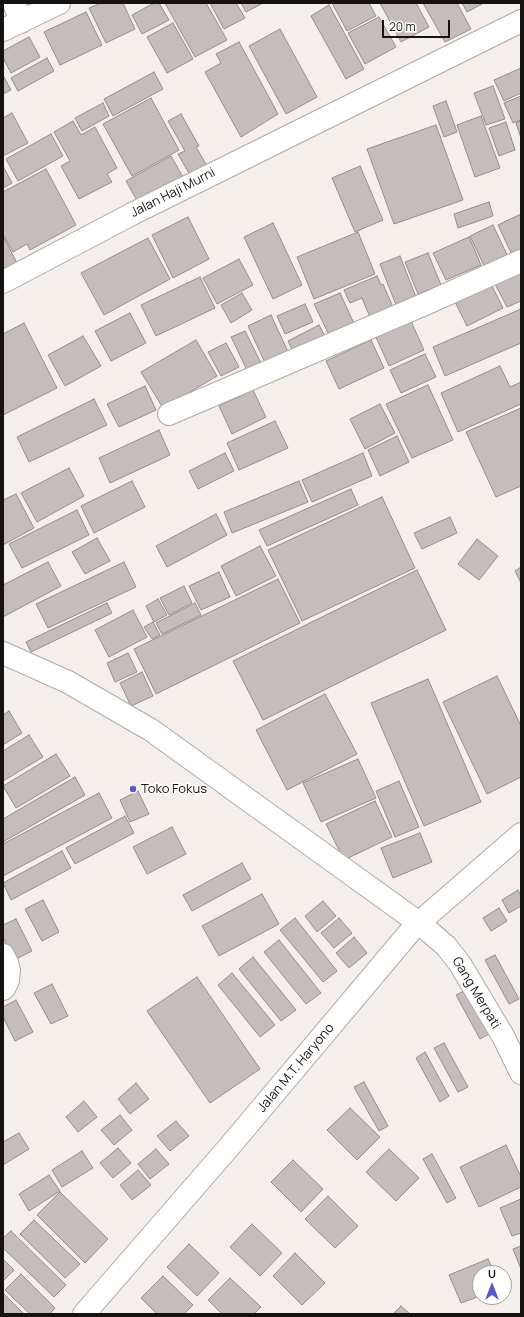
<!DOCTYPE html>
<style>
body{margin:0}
#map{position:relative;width:524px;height:1317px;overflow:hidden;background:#f4efeb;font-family:Manrope,sans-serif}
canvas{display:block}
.frame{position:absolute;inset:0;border:4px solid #151312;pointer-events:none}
.north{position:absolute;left:472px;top:1265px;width:40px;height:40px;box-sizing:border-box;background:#fff;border:1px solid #a1a1a0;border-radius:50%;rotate:0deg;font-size:11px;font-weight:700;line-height:16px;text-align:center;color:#151312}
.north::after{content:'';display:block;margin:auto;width:14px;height:18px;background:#5b55cd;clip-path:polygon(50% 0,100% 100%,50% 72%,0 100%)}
.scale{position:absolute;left:382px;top:20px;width:68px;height:18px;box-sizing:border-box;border:2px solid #151312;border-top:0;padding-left:5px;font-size:12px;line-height:14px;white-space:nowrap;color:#151312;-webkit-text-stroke:3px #fff;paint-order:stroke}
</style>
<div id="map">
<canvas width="524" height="1317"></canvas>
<div class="frame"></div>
<div class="north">U</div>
<div class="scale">20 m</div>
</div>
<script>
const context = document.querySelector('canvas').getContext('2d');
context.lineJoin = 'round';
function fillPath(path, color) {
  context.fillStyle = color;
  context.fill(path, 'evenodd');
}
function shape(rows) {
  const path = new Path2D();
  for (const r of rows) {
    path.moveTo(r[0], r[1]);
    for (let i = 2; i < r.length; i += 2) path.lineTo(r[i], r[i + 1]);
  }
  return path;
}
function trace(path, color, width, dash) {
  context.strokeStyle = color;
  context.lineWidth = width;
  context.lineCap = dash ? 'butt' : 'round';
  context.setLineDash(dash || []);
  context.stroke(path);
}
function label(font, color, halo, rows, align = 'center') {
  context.font = font + ' Manrope,sans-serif';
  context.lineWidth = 3;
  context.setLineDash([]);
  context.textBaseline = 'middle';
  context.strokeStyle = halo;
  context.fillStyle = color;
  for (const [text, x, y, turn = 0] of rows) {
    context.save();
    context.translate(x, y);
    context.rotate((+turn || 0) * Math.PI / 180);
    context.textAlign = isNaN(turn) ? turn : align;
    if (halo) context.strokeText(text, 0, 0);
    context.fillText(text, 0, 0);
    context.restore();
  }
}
const building = shape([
 [101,3,123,3,135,29,106,43,89,8,101,3],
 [154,3,159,3,169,20,142,34,132,15,154,3],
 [165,3,206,3,227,40,195,57,165,3],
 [210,3,236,3,245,18,224,29,210,3],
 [241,3,263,3,246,12,241,3],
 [332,3,369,3,376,16,347,31,332,3],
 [380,3,416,3,429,27,401,42,380,3],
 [423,3,457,3,471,29,445,42,423,3],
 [462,3,482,3,482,4,467,12,462,3],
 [329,5,364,69,346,79,311,16,329,5],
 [86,12,102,45,60,65,44,32,86,12],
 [379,17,396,47,365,64,348,33,379,17],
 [173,23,193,59,167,73,147,37,173,23],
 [280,29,317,97,286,114,249,46,280,29],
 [29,37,40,57,11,73,3,58,3,51,29,37],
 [239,42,278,114,241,137,205,72,221,63,216,54,239,42],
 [47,58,54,71,18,91,11,78,47,58],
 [521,68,521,93,504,101,494,80,521,68],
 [154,72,163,89,113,116,104,99,154,72],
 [3,75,11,90,3,94,3,75],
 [493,86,505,119,486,125,474,93,493,86],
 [521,96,521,120,513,123,504,103,521,96],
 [151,98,179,150,132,176,103,124,151,98],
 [446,101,457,132,444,137,433,106,446,101],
 [103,103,109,116,82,131,75,118,103,103],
 [12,113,28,143,3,156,3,118,12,113],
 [181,114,199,146,196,147,207,166,190,175,178,154,185,151,168,121,181,114],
 [481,116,500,168,475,177,457,125,481,116],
 [73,121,81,135,95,127,117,168,107,174,112,182,79,199,61,166,70,161,54,132,73,121],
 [521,121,521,138,516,123,521,121],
 [506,122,515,150,499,156,489,128,506,122],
 [436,125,463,200,394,224,367,149,436,125],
 [51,134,63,156,18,181,6,159,51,134],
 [171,156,183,177,138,202,126,181,171,156],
 [3,166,12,183,3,188,3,166],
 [360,166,383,220,355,232,332,178,360,166],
 [46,169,76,225,30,250,27,244,13,252,3,234,3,192,46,169],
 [489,202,493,216,458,228,454,214,489,202],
 [521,214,521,256,514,259,498,225,521,214],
 [188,217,209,259,173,278,152,235,188,217],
 [273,223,302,285,273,299,244,237,273,223],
 [493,225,509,259,486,270,470,236,493,225],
 [358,232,375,274,314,299,297,257,358,232],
 [3,236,17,263,3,270,3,236],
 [469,237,481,265,446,280,433,253,469,237],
 [148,238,170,279,104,315,81,273,148,238],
 [428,253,441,285,418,294,405,262,428,253],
 [400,256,416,297,396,305,380,264,400,256],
 [239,259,253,285,217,304,203,278,239,259],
 [521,267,521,301,507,307,493,280,521,267],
 [377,276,381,285,383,284,395,312,372,322,362,298,350,303,344,290,377,276],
 [200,277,215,308,156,336,141,305,200,277],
 [490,282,503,308,467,326,454,300,490,282],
 [242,293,252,310,231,323,221,305,242,293],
 [340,293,356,328,331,339,314,304,340,293],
 [305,304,313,322,285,334,277,316,305,304],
 [521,309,521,343,445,376,433,347,521,309],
 [130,313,146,343,111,361,95,331,130,313],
 [271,315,290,356,267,367,248,326,271,315],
 [410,319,424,350,389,366,375,335,410,319],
 [24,323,57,388,3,415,3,334,24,323],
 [319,325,328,342,296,358,288,341,319,325],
 [245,331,262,365,248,372,231,337,245,331],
 [83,336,101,366,65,386,48,355,83,336],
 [196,340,217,376,163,408,141,372,196,340],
 [371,340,384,368,339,389,326,361,371,340],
 [226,343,239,367,221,376,208,352,226,343],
 [425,354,436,377,401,393,390,370,425,354],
 [500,366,510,387,521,382,521,404,458,432,441,393,500,366],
 [428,385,453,440,412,458,386,404,428,385],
 [145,386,156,410,119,427,107,404,145,386],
 [253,390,266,417,232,434,219,406,253,390],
 [94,399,107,425,29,462,17,437,94,399],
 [380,404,395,433,365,449,350,419,380,404],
 [521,408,521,486,496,497,466,432,521,408],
 [275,421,288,448,239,470,227,443,275,421],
 [159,430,170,455,110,483,99,458,159,430],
 [397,436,409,462,380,476,368,450,397,436],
 [225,453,234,471,198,489,189,471,225,453],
 [363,453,372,476,312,502,302,480,363,453],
 [69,468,84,496,37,522,21,493,69,468],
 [132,481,145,507,94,533,81,506,132,481],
 [299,481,308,502,232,533,224,512,299,481],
 [351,489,358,505,267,546,259,530,351,489],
 [16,494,34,528,3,545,3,500,16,494],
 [382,497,415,568,302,621,268,550,382,497],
 [77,510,89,535,22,568,9,544,77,510],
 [216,514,227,535,167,567,156,546,216,514],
 [450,517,457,533,422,549,414,533,450,517],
 [97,538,110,561,85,574,72,552,97,538],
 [477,539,498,556,479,580,458,564,477,539],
 [260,546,276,576,236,596,221,566,260,546],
 [48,562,61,586,3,617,3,585,48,562],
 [124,562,136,587,48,628,36,604,124,562],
 [521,567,521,583,515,571,521,567],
 [417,570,446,630,263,720,233,661,417,570],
 [219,572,230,597,201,610,189,586,219,572],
 [278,579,300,623,156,694,134,649,278,579],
 [184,586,192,603,169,615,160,598,184,586],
 [158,599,167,615,154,622,146,606,158,599],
 [107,603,112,613,31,652,26,642,107,603],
 [195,603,201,615,162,634,156,623,195,603],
 [133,610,147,637,109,657,95,630,133,610],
 [153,622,160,635,152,639,144,627,153,622],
 [128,653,137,672,115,682,107,663,128,653],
 [142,672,153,696,131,706,120,683,142,672],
 [497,676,521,726,521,777,487,794,443,702,497,676],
 [428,679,481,802,424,826,371,703,428,679],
 [325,694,357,754,287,790,256,730,325,694],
 [9,711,22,733,3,745,3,715,9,711],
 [29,735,43,757,3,781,3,751,29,735],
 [56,754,70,776,16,808,3,786,56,754],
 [358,759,376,798,321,822,303,783,358,759],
 [75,777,85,795,3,842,3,819,75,777],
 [399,781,419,827,395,837,376,791,399,781],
 [138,791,149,814,130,822,120,800,138,791],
 [99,793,112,818,3,876,3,844,99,793],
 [375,801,392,837,344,860,326,824,375,801],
 [125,816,134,833,75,864,66,848,125,816],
 [172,827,186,854,147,874,133,847,172,827],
 [420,833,432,862,393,878,381,848,420,833],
 [62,851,71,868,11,900,3,883,62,851],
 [242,863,251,879,192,911,183,895,242,863],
 [518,890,521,896,521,906,509,913,502,900,518,890],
 [262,894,279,924,219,956,202,926,262,894],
 [43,900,59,932,42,941,25,909,43,900],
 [323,901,336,916,317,932,305,916,323,901],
 [499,908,507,921,491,931,483,918,499,908],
 [295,918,337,971,323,982,280,930,295,918],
 [339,918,352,933,334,948,321,933,339,918],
 [16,919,32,951,14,960,3,937,3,925,16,919],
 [354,937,367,953,349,968,336,953,354,937],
 [279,940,321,993,306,1004,264,952,279,940],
 [495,955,519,999,509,1004,485,960,495,955],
 [253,957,296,1010,281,1021,239,969,253,957],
 [232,973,275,1025,260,1037,218,985,232,973],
 [197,977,260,1069,210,1103,147,1011,197,977],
 [52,984,68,1016,51,1024,34,993,52,984],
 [466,990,489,1034,480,1039,456,995,466,990],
 [16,1000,33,1032,15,1041,3,1017,3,1007,16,1000],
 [444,1043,468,1087,458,1092,434,1048,444,1043],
 [425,1052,449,1096,440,1102,416,1058,425,1052],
 [364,1082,388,1126,379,1131,354,1087,364,1082],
 [136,1083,149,1099,130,1114,118,1099,136,1083],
 [84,1101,97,1117,78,1132,66,1117,84,1101],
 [350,1108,380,1137,357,1160,327,1130,350,1108],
 [120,1115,132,1130,114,1145,101,1130,120,1115],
 [176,1121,189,1136,170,1151,157,1136,176,1121],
 [19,1133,29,1149,3,1165,3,1142,19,1133],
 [506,1145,521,1177,521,1187,479,1207,460,1167,506,1145],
 [118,1148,131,1163,113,1178,100,1163,118,1148],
 [156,1149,169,1164,150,1179,138,1164,156,1149],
 [389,1149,419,1178,396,1201,366,1172,389,1149],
 [82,1151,93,1168,62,1187,52,1170,82,1151],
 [432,1154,456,1198,447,1203,423,1159,432,1154],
 [293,1160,323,1189,301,1212,271,1182,293,1160],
 [138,1170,151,1185,132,1200,120,1185,138,1170],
 [49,1175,60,1191,29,1211,19,1194,49,1175],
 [60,1192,108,1239,85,1263,37,1215,60,1192],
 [328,1196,358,1226,335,1248,305,1219,328,1196],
 [521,1199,521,1233,512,1236,500,1208,521,1199],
 [34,1220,80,1264,65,1278,20,1234,34,1220],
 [252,1224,282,1253,260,1276,230,1247,252,1224],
 [11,1231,66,1285,54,1297,3,1248,3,1238,11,1231],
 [189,1244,219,1273,197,1296,167,1267,189,1244],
 [521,1246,521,1269,513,1249,521,1246],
 [295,1253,325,1283,302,1305,273,1276,295,1253],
 [3,1259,14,1270,3,1281,3,1259],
 [488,1259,494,1273,480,1273,480,1296,461,1303,449,1275,488,1259],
 [21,1274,55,1308,50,1314,30,1314,5,1290,21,1274],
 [163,1276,193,1305,184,1314,157,1314,141,1298,163,1276],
 [230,1278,261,1307,254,1314,222,1314,208,1300,230,1278],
 [3,1293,24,1314,3,1314,3,1293],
 [401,1306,410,1314,393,1314,401,1306]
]);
fillPath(building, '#c4bdbb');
trace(building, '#938d8b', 1);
const street = shape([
 [14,3,21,22],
 [3,30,59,3],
 [3,282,132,214,521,21],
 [169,414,432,301,521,261],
 [419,923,446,946,460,964,503,1036,521,1073],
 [3,955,7,963,9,970,8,980,5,987,3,989]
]);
const secondary = shape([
 [3,653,68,682,151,730,419,923]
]);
const primary = shape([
 [84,1314,229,1147,414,927,521,834]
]);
trace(street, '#aeaaa6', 24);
trace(secondary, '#aeaaa6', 24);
trace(primary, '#aeaaa6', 24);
trace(street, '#fff', 22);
trace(secondary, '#fff', 22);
trace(primary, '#fff', 22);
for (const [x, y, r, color] of [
 [133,789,4,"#5b55cd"]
]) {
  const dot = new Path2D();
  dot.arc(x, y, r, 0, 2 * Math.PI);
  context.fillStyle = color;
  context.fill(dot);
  trace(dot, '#fff', 1.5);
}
label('13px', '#151312', '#fff', [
 ["Jalan Haji Murni",173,193,-27],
 ["Gang Merpati",476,993,59],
 ["Jalan M.T. Haryono",296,1068,-50]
]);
label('13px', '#151312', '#fff', [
 ["Toko Fokus",141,789]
], 'left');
</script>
